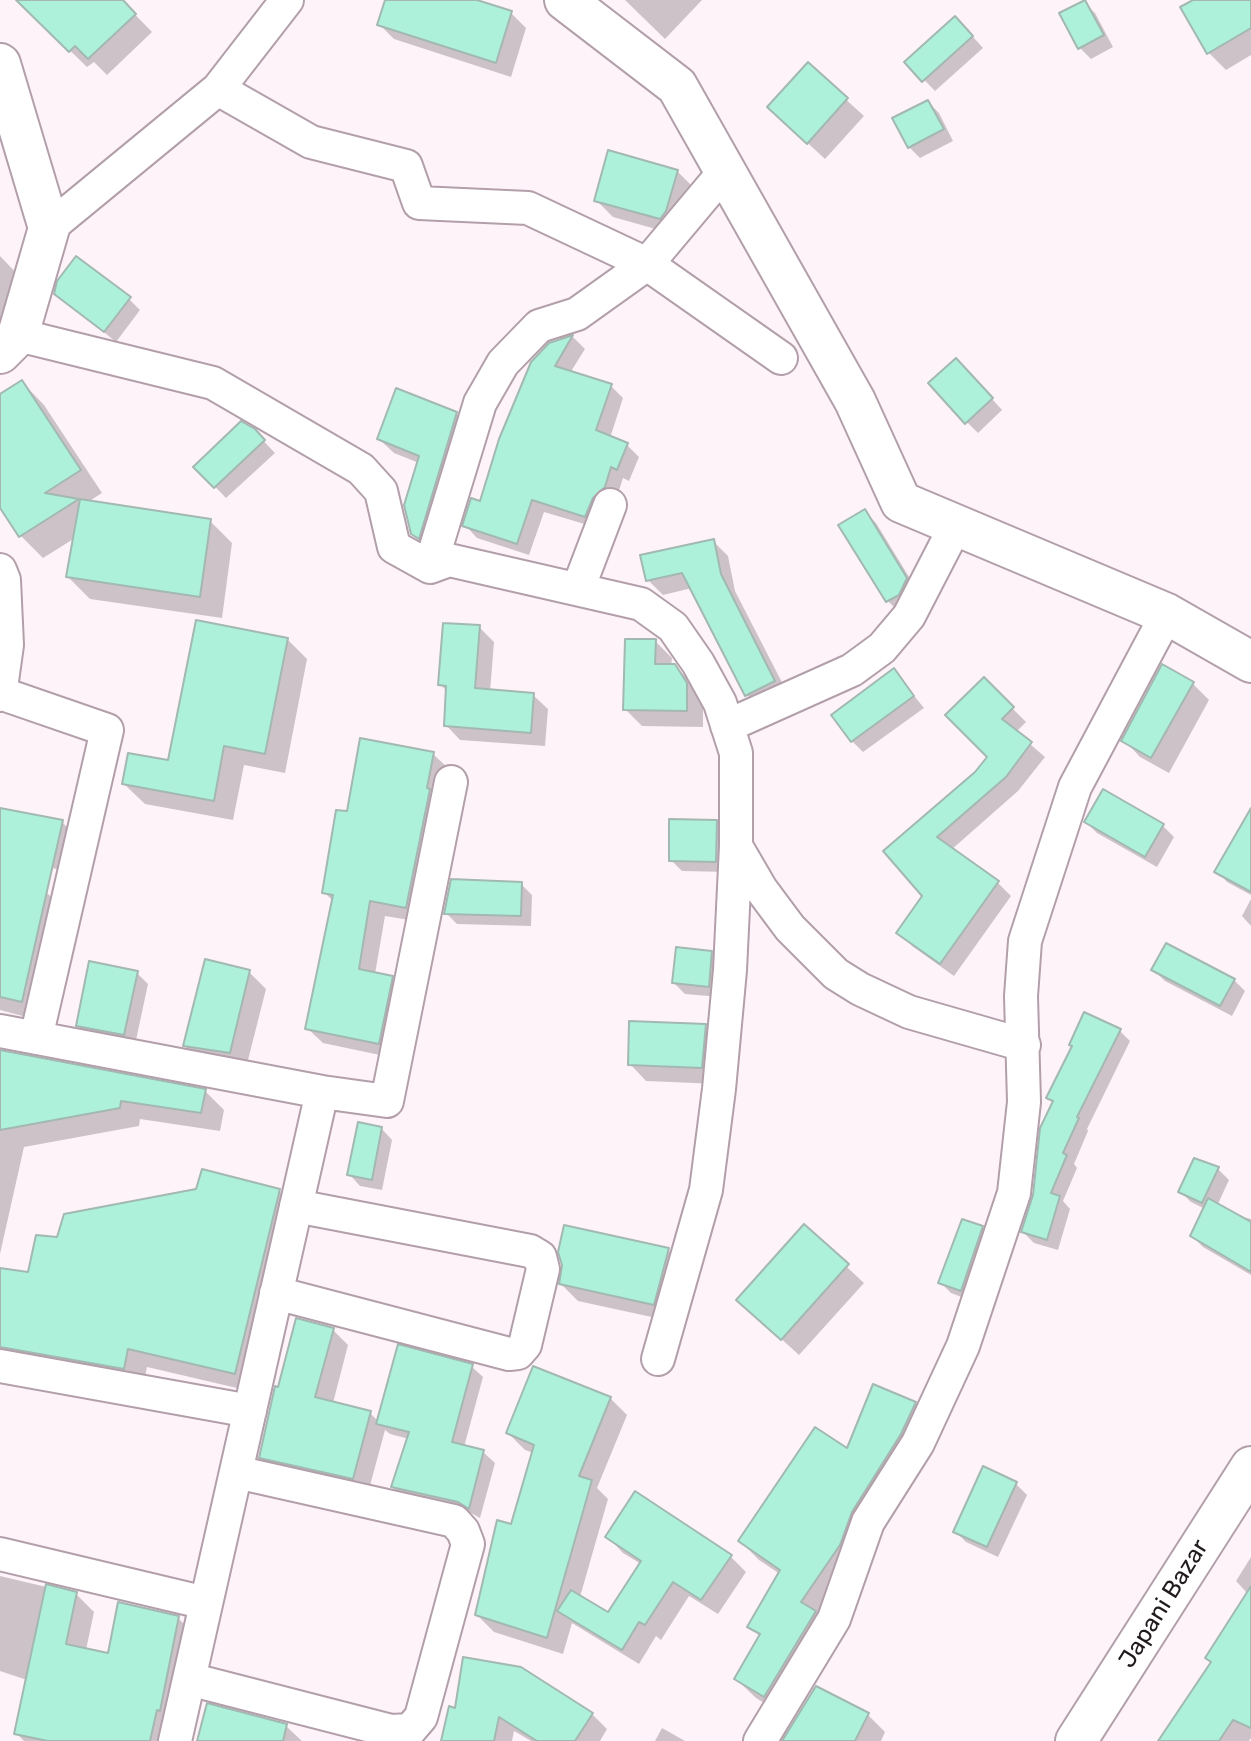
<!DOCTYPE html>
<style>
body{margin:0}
canvas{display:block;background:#fff3fa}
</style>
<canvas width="1251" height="1741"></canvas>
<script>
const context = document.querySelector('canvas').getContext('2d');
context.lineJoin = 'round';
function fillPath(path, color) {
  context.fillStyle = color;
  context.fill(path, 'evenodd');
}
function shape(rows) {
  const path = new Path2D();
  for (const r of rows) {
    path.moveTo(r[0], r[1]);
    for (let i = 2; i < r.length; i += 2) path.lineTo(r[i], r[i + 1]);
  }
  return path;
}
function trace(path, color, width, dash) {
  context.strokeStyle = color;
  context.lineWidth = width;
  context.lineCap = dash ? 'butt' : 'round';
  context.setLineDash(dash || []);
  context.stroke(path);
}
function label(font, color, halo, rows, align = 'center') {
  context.font = font + ' Rubik,sans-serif';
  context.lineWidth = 6;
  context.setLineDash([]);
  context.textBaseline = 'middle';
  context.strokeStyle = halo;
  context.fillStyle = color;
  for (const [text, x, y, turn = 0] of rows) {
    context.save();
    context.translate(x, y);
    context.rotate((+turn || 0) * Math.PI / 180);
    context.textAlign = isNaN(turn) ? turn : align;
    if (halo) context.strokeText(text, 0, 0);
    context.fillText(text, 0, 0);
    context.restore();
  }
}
fillPath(shape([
 [27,0,121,0,152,32,107,75,94,62,87,67,25,7],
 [387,0,471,0,511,13,526,28,511,77,394,39,379,24],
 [625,0,702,0,665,39],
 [1197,0,1251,0,1251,55,1226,70,1209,53],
 [1084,2,1095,13,1113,47,1091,59,1080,48],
 [966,29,983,48,935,91,907,62],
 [808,65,864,116,825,159,787,124],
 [928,102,939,113,953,141,920,158,909,147],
 [677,171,694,188,677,235,613,217,596,200],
 [0,256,23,280,0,324],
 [56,293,129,299,140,310,116,342],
 [573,337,585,349,570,373,611,386,623,398,610,438,627,445,639,457,629,481,623,478,616,500,598,528,544,512,529,555,477,538,465,525,481,503,550,344],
 [967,371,1002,410,978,433,967,422],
 [22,382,44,405,102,493,88,502,210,521,232,543,222,618,90,599,68,577,75,538,43,558,21,536,0,504,0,397],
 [456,413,471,428,428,549,412,533,419,463,394,453,379,439],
 [254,431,275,453,226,498,196,467],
 [865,512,876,523,917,590,899,612,888,601,841,526],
 [713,541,728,556,735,591,789,696,762,710,747,695,692,588,663,595,648,580],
 [479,627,494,642,490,692,533,695,548,709,545,746,460,740,446,725,448,692,440,684],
 [287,639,307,659,285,773,244,765,233,820,145,804,124,784,170,763],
 [655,641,672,658,671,666,675,666,692,683,703,702,703,727,642,726,625,709],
 [894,671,924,708,863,752,852,741],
 [984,680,1026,722,1016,732,1045,757,1018,791,951,850,997,882,1011,896,954,976,912,946,899,932,924,896,886,851,976,774,989,756],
 [1192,683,1209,700,1169,773,1140,757,1124,740],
 [433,754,449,769,421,922,385,916,375,974,392,978,407,993,394,1058,323,1043,307,1028,333,901,324,892,348,814],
 [0,810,62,822,82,843,75,874,0,854],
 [1251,820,1251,895,1227,882,1217,871],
 [716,822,727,833,727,872,682,871,671,860],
 [1086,822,1163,826,1174,837,1157,867,1097,833],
 [0,881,46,892,66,912,41,1021,0,1010],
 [521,884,532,895,531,926,457,924,446,913],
 [1251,899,1251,926,1242,916],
 [711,952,722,964,720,997,685,994,674,983],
 [1154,970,1234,980,1245,991,1232,1016,1165,981],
 [249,972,266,989,246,1068,202,1063,185,1046],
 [137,973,148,984,135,1045,89,1036,78,1025],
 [705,1026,722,1043,718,1084,646,1081,630,1064],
 [1119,1030,1130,1041,1087,1129,1088,1131,1074,1164,1077,1168,1063,1201,1070,1209,1058,1250,1034,1243,1023,1232,1035,1196,1054,1103,1049,1097],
 [0,1052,205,1091,224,1110,220,1131,140,1119,139,1126,24,1147,0,1254],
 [381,1128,392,1140,382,1190,360,1186,349,1174],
 [1195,1160,1218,1169,1229,1180,1217,1206,1234,1215,1251,1219,1251,1275,1203,1247,1192,1236,1205,1209,1191,1202,1180,1191],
 [279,1191,298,1210,254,1392,147,1367,143,1387,0,1358,0,1270,29,1274,58,1239],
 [804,1227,864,1283,799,1355,756,1316],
 [982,1228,993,1239,972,1301,951,1293,940,1282],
 [668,1250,685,1267,670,1321,578,1301,561,1284],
 [333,1330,348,1345,333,1403,370,1413,379,1422,471,1366,483,1377,464,1447,483,1452,495,1463,480,1518,471,1513,404,1498,393,1487,409,1439,390,1434,385,1430,368,1493,277,1473,261,1457,279,1389],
 [610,1398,627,1415,597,1488,608,1499,580,1597,608,1615,641,1564,623,1553,608,1537,730,1556,746,1572,718,1614,689,1596,661,1640,656,1636,639,1664,572,1623,563,1654,494,1632,477,1615,513,1527,534,1453,525,1450,508,1433],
 [915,1403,934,1422,784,1715,756,1698,736,1679,761,1638,750,1626,780,1574,759,1560,740,1541,848,1451],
 [984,1469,1016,1484,1027,1495,998,1557,966,1542,955,1531],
 [1251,1557,1251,1738,1249,1741,1160,1741,1213,1663,1248,1594,1236,1581],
 [0,1576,76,1594,94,1612,86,1650,109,1656,178,1618,196,1636,171,1741,24,1741,16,1733,27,1680,0,1671],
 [816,1689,868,1715,885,1732,881,1741,785,1741],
 [450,1709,592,1714,607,1729,600,1741,531,1741,514,1731,512,1741,443,1741],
 [286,1726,302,1741,199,1741],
 [662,1728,685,1741,655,1741]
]), '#0003');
const building = shape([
 [16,0,123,0,136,14,88,59,75,46,69,52,16,0],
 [385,0,477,0,512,11,496,63,377,25,385,0],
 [1085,0,1104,35,1078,49,1059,13,1085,0],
 [1193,0,1251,0,1251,28,1207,54,1180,7,1193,0],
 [955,16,973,36,922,82,904,62,955,16],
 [808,62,848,98,807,144,767,107,808,62],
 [928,100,944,129,908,148,892,118,928,100],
 [608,150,678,170,666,211,660,219,594,201,608,150],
 [76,256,131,297,104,332,54,294,57,281,76,256],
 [573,335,555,366,612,384,596,430,628,443,617,470,611,467,605,487,593,498,585,517,532,500,517,544,462,526,471,498,480,501,499,439,531,362,549,343,573,335],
 [956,358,993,398,965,424,928,383,956,358],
 [22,380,81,470,45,493,79,499,19,537,0,508,0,394,22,380],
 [396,388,457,412,419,539,411,534,404,505,419,456,377,439,396,388],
 [241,421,255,429,265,440,214,488,193,467,241,421],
 [80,499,211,519,200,597,66,577,80,499],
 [865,509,907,578,899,595,886,602,838,525,865,509],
 [714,539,721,574,775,681,745,696,682,573,646,581,640,555,714,539],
 [196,620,288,638,265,754,224,746,214,801,122,784,128,753,168,760,196,620],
 [443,623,480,625,475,688,534,693,531,733,444,726,446,686,438,685,443,623],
 [625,639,656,639,655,664,675,664,687,683,687,711,623,710,625,639],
 [1162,664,1194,682,1151,758,1121,741,1162,664],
 [894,668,914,696,851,742,831,715,894,668],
 [984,677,1014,707,1002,719,1032,742,1006,777,937,837,999,881,940,964,896,933,922,896,883,851,975,772,987,757,945,715,984,677],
 [360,738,434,752,427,788,430,789,406,908,370,901,359,969,393,976,379,1044,305,1029,333,895,322,893,336,810,347,811,360,738],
 [1103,789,1164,824,1145,857,1084,822,1103,789],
 [0,808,63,820,22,1002,0,997,0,808],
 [1251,808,1251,892,1214,872,1251,808],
 [669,819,717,820,716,862,669,861,669,819],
 [451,879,522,882,521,916,444,914,451,879],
 [1166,943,1235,979,1220,1006,1151,970,1166,943],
 [676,947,712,951,709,987,672,983,676,947],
 [205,959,250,970,230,1053,183,1046,205,959],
 [89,961,138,971,124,1035,76,1026,89,961],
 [1084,1012,1121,1029,1077,1117,1079,1118,1063,1153,1067,1155,1051,1193,1060,1196,1047,1240,1021,1232,1033,1195,1040,1128,1053,1101,1046,1098,1072,1046,1069,1045,1084,1012],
 [629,1021,706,1024,702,1068,628,1065,629,1021],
 [0,1050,206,1089,201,1113,121,1101,120,1108,0,1130,0,1050],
 [358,1122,382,1127,372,1180,347,1175,358,1122],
 [1194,1158,1219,1167,1202,1203,1178,1192,1194,1158],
 [202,1169,280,1189,235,1374,128,1349,124,1369,0,1347,0,1268,28,1272,36,1235,57,1237,64,1214,196,1189,202,1169],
 [1208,1198,1251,1222,1251,1272,1190,1236,1208,1198],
 [962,1219,983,1226,961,1291,938,1283,962,1219],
 [804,1224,849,1264,781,1340,736,1300,804,1224],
 [564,1225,669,1248,654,1305,559,1284,562,1265,558,1252,564,1225],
 [296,1318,334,1328,315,1397,371,1411,353,1479,259,1458,275,1386,278,1387,296,1318],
 [398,1344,473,1364,452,1442,484,1450,469,1509,458,1502,391,1487,409,1432,376,1424,398,1344],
 [533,1366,611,1397,579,1476,592,1480,547,1638,475,1615,497,1520,511,1524,534,1445,506,1433,533,1366],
 [873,1384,916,1402,901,1434,852,1512,840,1545,801,1602,816,1611,764,1697,734,1679,760,1634,747,1627,780,1570,738,1541,815,1427,847,1448,873,1384],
 [983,1466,1017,1482,987,1547,953,1532,983,1466],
 [635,1491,732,1555,701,1600,673,1582,645,1625,639,1622,622,1650,557,1611,571,1590,608,1612,641,1561,605,1537,635,1491],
 [46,1584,77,1592,66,1644,108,1653,118,1602,179,1616,160,1711,157,1710,150,1741,48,1741,14,1734,46,1584],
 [1251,1586,1251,1728,1233,1720,1219,1741,1158,1741,1211,1662,1205,1658,1251,1586],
 [463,1657,521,1667,593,1713,575,1741,537,1741,499,1717,494,1741,441,1741,449,1706,455,1708,463,1657],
 [816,1686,869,1713,855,1741,782,1741,816,1686],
 [207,1703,287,1724,283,1741,197,1741,207,1703]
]);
fillPath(building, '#adf1db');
trace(building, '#a2b8b0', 2);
const minor = shape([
 [218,89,311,142,406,166,419,203,528,208,647,264,781,358],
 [49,228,218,89,287,0],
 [18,335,213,383,361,469,381,491,394,547,430,567,449,560,641,604,673,627,698,663,720,703,736,753,736,846,761,889,790,928,836,974,860,989,909,1012,1024,1045],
 [430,567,480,403,503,363,539,326,577,314,647,264,725,171],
 [0,570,4,580,7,645,0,695],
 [578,589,610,505],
 [0,693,107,730,36,1038],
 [727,726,852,670,882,648,909,616,956,525],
 [0,1031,322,1092,175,1741],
 [322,1092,387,1101,451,782],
 [276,1293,509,1354,518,1353,525,1345,543,1269,540,1257,530,1251,296,1206],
 [658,1359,706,1190,719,1089,730,970,736,846],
 [0,1366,250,1411],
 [0,1554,206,1603],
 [189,1679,391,1731,410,1730,421,1717,468,1544,463,1531,454,1521,236,1472],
 [760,1741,834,1619,868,1522,918,1443,963,1346,1014,1193,1024,1102,1021,996,1025,941,1075,787,1167,614]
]);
const tertiary = shape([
 [565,0,677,86,855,401,901,502,1167,614,1251,662],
 [0,64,49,228,18,335,0,353],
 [1076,1741,1251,1467]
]);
trace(minor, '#b29faa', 36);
trace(tertiary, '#b29faa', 44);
trace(minor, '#fff', 32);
trace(tertiary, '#fff', 40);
label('24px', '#211a1e', '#fff', [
 ["Japani Bazar",1164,1604,-58]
]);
</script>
